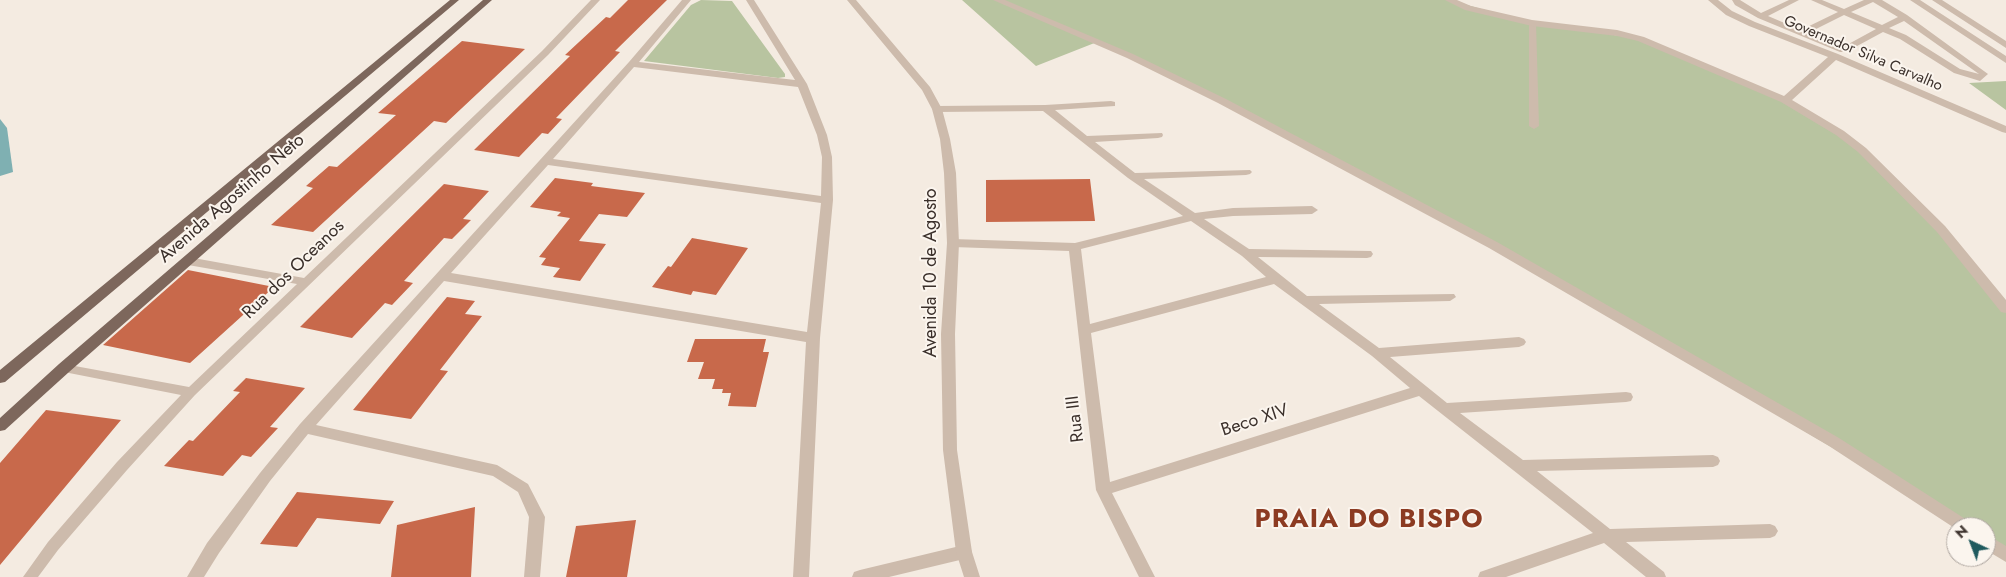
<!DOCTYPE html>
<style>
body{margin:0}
#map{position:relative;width:2006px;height:577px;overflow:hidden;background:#f4ebe1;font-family:Jost,sans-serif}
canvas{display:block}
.north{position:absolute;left:1946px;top:517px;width:50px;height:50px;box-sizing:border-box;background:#fbf5ee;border:1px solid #aea6a0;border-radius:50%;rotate:317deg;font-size:14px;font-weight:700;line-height:20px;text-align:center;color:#3b302b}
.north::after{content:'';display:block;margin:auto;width:18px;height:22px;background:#1f5a5e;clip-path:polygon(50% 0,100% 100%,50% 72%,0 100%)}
</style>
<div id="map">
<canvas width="2006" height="577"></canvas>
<div class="north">N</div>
</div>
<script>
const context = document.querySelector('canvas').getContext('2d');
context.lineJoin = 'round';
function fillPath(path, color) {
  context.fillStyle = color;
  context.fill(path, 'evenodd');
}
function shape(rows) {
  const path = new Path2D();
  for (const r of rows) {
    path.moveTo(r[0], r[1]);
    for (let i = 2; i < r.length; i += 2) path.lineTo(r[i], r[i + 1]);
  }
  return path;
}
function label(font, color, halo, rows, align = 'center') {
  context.font = font + ' Jost,sans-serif';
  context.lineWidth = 4;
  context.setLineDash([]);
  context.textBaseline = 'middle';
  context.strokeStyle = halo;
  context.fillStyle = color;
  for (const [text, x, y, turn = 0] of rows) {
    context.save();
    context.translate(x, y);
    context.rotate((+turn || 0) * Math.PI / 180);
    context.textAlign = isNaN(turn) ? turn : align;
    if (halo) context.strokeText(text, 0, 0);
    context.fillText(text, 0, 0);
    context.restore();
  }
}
fillPath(shape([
 [701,0,732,1,785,74,785,77,778,78,644,61,691,5],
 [962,0,1449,0,1532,23,1641,39,1785,100,1840,133,1898,184,2006,309,2006,555,1986,541,1986,527,1965,527,1493,245,1130,56,1097,42,1036,66],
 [2006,81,2006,110,1969,83]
]), '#b8c4a0');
fillPath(shape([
 [0,119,7,128,13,172,0,176]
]), '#7fb0b2');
fillPath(shape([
 [628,0,667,0,615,51,620,52,556,118,562,119,548,134,542,133,519,157,474,150,570,56,565,55,606,17,610,18],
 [462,41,525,49,446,123,434,121,313,232,271,225,313,188,306,186,329,166,337,167,396,115,378,113],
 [555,178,593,183,591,186,645,193,627,217,599,214,579,241,606,244,580,281,553,277,560,268,541,265,546,258,539,257,570,218,557,216,561,212,530,207],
 [1090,179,1095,221,986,222,986,180],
 [444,184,489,191,463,219,471,220,452,239,444,238,404,281,413,283,392,305,385,303,352,338,300,327],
 [692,238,748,248,716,295,693,291,691,295,652,287,668,266,671,267],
 [188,270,274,287,190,363,103,345],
 [447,297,475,301,465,314,482,316,440,370,448,371,411,419,353,410],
 [695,339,766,339,763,352,769,352,756,407,728,406,731,393,722,393,723,389,712,389,715,379,698,379,704,362,687,362],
 [246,378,305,388,270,427,278,428,251,457,242,455,223,476,164,466,189,440,193,441,240,392,233,391],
 [46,410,121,420,0,565,0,463],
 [297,492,394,501,380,524,317,518,297,547,260,544],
 [475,507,471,577,391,577,397,525],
 [636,520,627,577,566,577,576,526]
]), '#c8694b');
fillPath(shape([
 [591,0,600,0,548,55,195,395,127,470,58,550,38,577,23,577,48,542,117,462,181,395,64,372,60,371,58,368,60,365,64,364,189,387,297,284,188,265,183,261,184,258,188,257,304,278,542,51,591,0],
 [1732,0,1740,0,1761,13,1789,0,1799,0,1768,16,1801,30,1838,12,1811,0,1822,0,1844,9,1864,0,1882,0,1907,15,1988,74,1980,81,1954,73,1900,39,1883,32,1846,52,1840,52,1758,18,1735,5,1732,0],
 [1873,2,1898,17,1882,25,1851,12,1873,2],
 [1844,15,1876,29,1843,47,1808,33,1844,15],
 [1904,21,1979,74,1960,69,1906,35,1889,28,1904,21],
 [1529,21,1535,21,1536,23,1539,126,1534,129,1529,126,1529,21]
]), '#cdbbac');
fillPath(shape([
 [682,0,691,0,639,62,795,80,746,0,754,0,807,84,827,135,832,157,833,200,820,338,809,577,793,577,806,342,444,281,316,425,497,465,528,484,545,517,540,577,524,577,529,517,518,492,493,476,308,434,270,481,219,553,204,577,187,577,207,543,260,473,300,424,629,62,682,0],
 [634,67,798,87,817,135,822,157,821,196,553,159,634,67],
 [548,165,821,203,807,332,451,273,548,165],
 [993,0,1005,0,1133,54,1226,99,1497,242,1839,438,1970,522,1973,527,1956,527,1956,529,1829,446,1489,248,1218,103,1127,58,993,0],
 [1445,0,1457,0,1471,6,1532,20,1617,30,1644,37,1784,96,1828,57,1749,26,1726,15,1708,0,1718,0,1732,11,1755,22,1838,54,2006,126,2006,133,2002,132,1836,60,1792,100,1844,131,1866,148,1945,226,2006,300,2006,313,2001,312,1937,232,1858,152,1836,135,1781,102,1638,41,1617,36,1532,26,1465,10,1445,0],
 [1111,101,1115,102,1115,106,1055,110,1087,136,1162,133,1163,135,1162,137,1158,138,1095,142,1135,173,1250,170,1252,172,1250,174,1246,175,1144,179,1195,213,1233,208,1312,206,1318,210,1312,214,1233,216,1204,219,1249,249,1371,251,1373,254,1371,257,1367,258,1258,257,1307,296,1454,294,1456,297,1450,301,1319,304,1379,348,1519,337,1524,339,1526,342,1524,345,1519,347,1390,357,1447,403,1626,392,1631,393,1633,397,1631,401,1626,402,1460,413,1523,460,1713,455,1718,457,1720,461,1718,465,1713,467,1537,471,1610,529,1770,524,1775,526,1778,531,1775,536,1770,538,1626,542,1664,572,1666,577,1646,577,1604,543,1506,577,1478,577,1480,572,1593,533,1419,396,1112,493,1155,577,1139,577,1096,490,1069,251,953,247,947,243,953,239,1075,243,1183,216,1128,178,1043,111,937,112,932,109,937,106,1045,105,1111,101],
 [1191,221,1242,256,1266,277,1090,324,1081,249,1191,221],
 [1274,284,1372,356,1410,388,1110,482,1091,333,1274,284],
 [1986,534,2006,546,2006,562,1986,550,1986,534],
 [964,545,970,547,972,552,970,557,964,559,889,577,852,577,854,572,860,570,964,545]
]), '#cdbbac');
fillPath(shape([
 [847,0,856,0,930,87,942,109,950,139,956,173,959,243,955,334,957,450,972,552,980,577,964,577,956,552,943,450,941,334,947,243,944,173,940,139,932,109,922,90,847,0],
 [1910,0,1920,0,2006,56,2006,63,1910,0],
 [1932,0,1942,0,2006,41,2006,48,1932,0]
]), '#cdbbac');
fillPath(shape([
 [450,0,459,0,5,382,0,383,0,370,450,0],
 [483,0,492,0,69,372,5,430,0,431,0,418,59,364,483,0]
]), '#7d675c');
label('15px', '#3b302b', '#fbf5ee', [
 ["Governador Silva Carvalho",1863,54,23]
]);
label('18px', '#3b302b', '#fbf5ee', [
 ["Avenida Agostinho Neto",232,199,-41],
 ["Rua dos Oceanos",294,270,-44],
 ["Avenida 10 de Agosto",932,273,-90],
 ["Rua III",1076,419,-97],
 ["Beco XIV",1255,421,-18]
]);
context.letterSpacing = '1px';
label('bold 26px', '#8c3b22', '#fbf5ee', [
 ["PRAIA DO BISPO",1369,521]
]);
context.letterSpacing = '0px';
</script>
